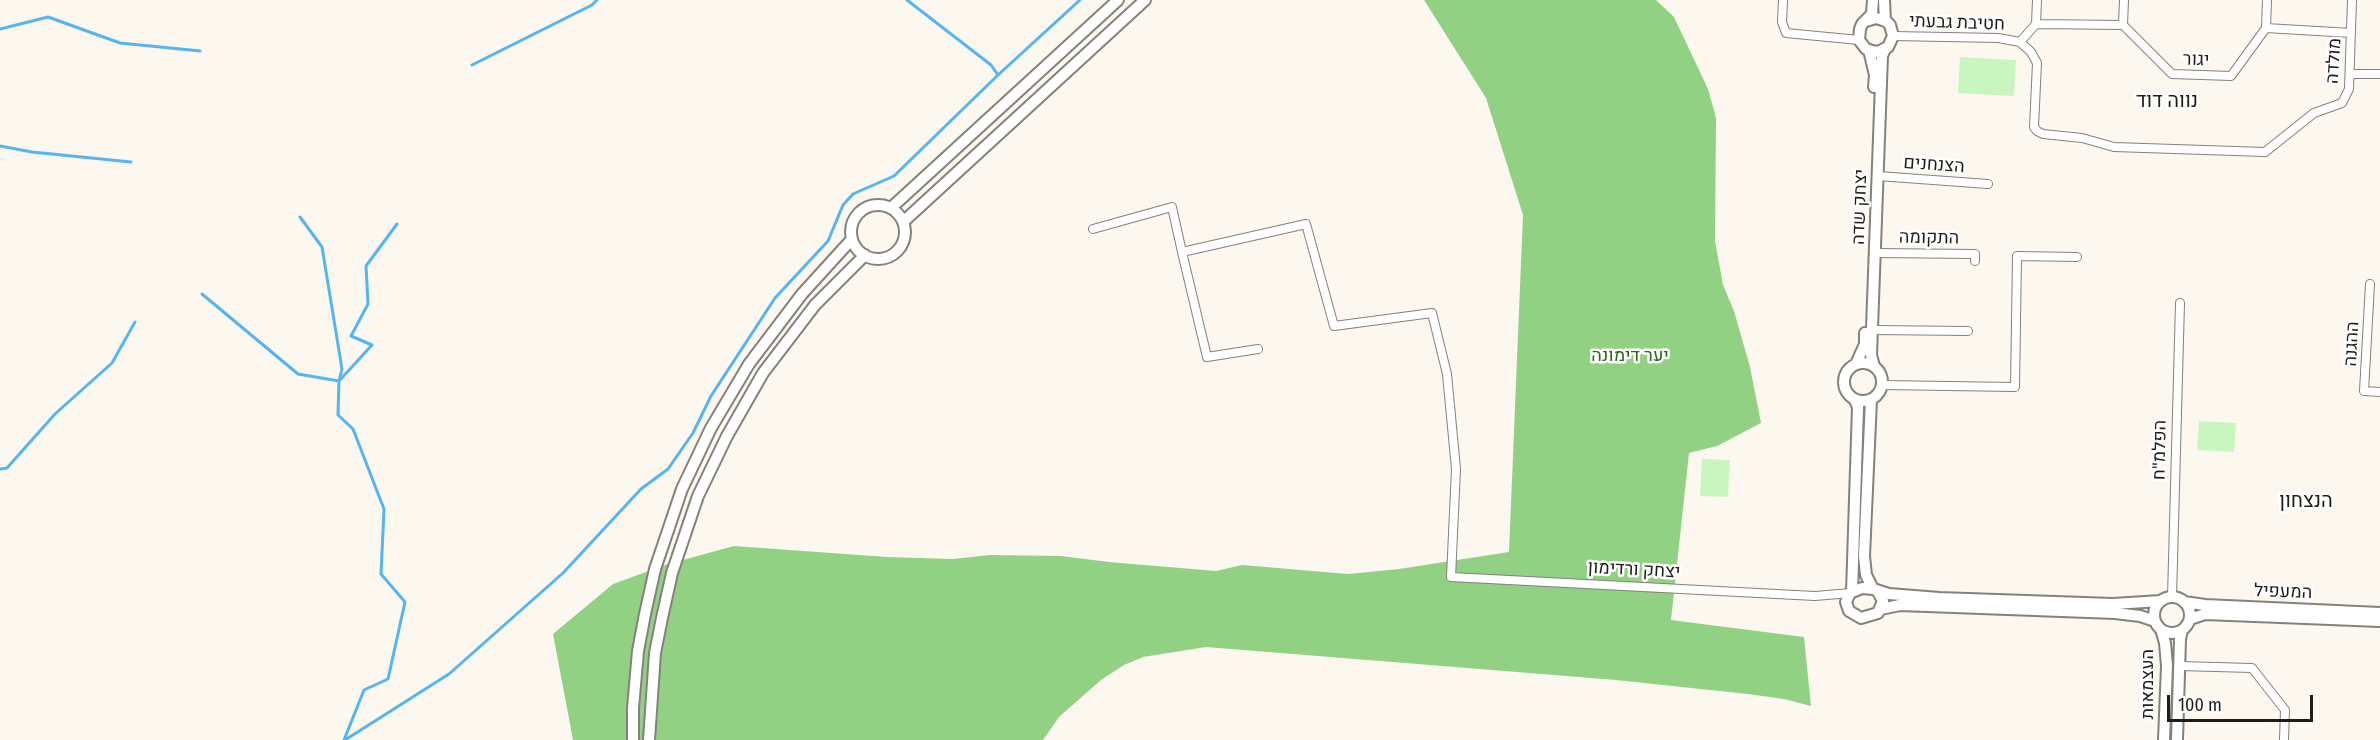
<!DOCTYPE html>
<meta charset="utf-8">
<style>
body{margin:0}
#map{position:relative;width:2380px;height:740px;overflow:hidden;background:#fcf8f0;font-family:"Fira Sans Condensed",sans-serif}
canvas{display:block}
.scale{position:absolute;left:2167px;top:695px;width:146px;height:27px;box-sizing:border-box;border:3px solid #1e1d1a;border-top:0;padding-left:8px;font-size:18px;line-height:21px;white-space:nowrap;color:#1e1d1a;-webkit-text-stroke:4px #fff;paint-order:stroke}
</style>
<div id="map">
<canvas width="2380" height="740"></canvas>
<div class="scale">100 m</div>
</div>
<script>
const context = document.querySelector('canvas').getContext('2d');
context.lineJoin = 'round';
function fillPath(path, color) {
  context.fillStyle = color;
  context.fill(path, 'evenodd');
}
function shape(rows) {
  const path = new Path2D();
  for (const r of rows) {
    if (r.length === 3) {
      path.moveTo(r[0] + r[2], r[1]);
      path.arc(r[0], r[1], r[2], 0, 2 * Math.PI);
      continue;
    }
    path.moveTo(r[0], r[1]);
    for (let i = 2; i < r.length; i += 2) path.lineTo(r[i], r[i + 1]);
  }
  return path;
}
function trace(path, color, width, dash) {
  context.strokeStyle = color;
  context.lineWidth = width;
  context.lineCap = dash ? 'butt' : 'round';
  context.setLineDash(dash || []);
  context.stroke(path);
}
function label(font, color, halo, rows, align = 'center') {
  context.font = font + ' "Fira Sans Condensed",Heebo,sans-serif';
  context.lineWidth = 5;
  context.setLineDash([]);
  context.textBaseline = 'middle';
  context.strokeStyle = halo;
  context.fillStyle = color;
  for (const [text, x, y, turn = 0] of rows) {
    context.save();
    context.translate(x, y);
    context.rotate((+turn || 0) * Math.PI / 180);
    context.textAlign = isNaN(turn) ? turn : align;
    if (halo) context.strokeText(text, 0, 0);
    context.fillText(text, 0, 0);
    context.restore();
  }
}
fillPath(shape([
 [1960,57,2016,60,2014,96,1958,93],
 [2199,421,2236,423,2234,452,2197,450],
 [1702,459,1730,460,1728,497,1700,496]
]), '#c8f6be');
fillPath(shape([
 [1424,0,1656,0,1674,17,1708,89,1716,118,1715,241,1723,285,1734,311,1750,367,1761,423,1717,446,1689,453,1671,620,1804,637,1811,706,1784,699,1748,694,1616,680,1206,647,1143,657,1124,665,1101,680,1059,717,1043,740,573,740,553,634,613,584,668,564,734,546,887,557,953,559,990,555,1061,556,1109,562,1216,571,1242,565,1348,574,1399,569,1509,552,1523,215,1486,98]
]), '#92d184');
trace(shape([
 [907,0,991,65,998,75],
 [0,29,48,17,120,43,200,51],
 [472,65,592,5,597,0],
 [0,146,32,152,131,162],
 [300,217,322,247,342,369,339,381,338,415,353,429,384,509,381,574,405,602,388,679,364,690,344,740],
 [202,294,298,374,339,381,372,345,351,336,368,304,366,266,397,224],
 [0,469,7,468,55,414,112,363,135,322],
 [345,740,449,674,563,573,641,489,668,469,693,433,711,396,775,298,828,241,843,205,853,194,894,176,998,75,1080,0]
]), '#55b5f0', 3);
const street = shape([
 [1783,0,1782,22,1786,33,1859,40],
 [2037,0,2036,24,2020,42,2031,52,2037,63,2034,127,2037,131,2043,134,2082,138,2114,147,2265,152,2314,113,2342,103,2349,89,2352,0],
 [2036,24,2123,25,2172,74,2231,76,2266,28,2351,33],
 [2123,25,2124,0],
 [2266,28,2267,0],
 [1893,36,1998,38,2020,42],
 [2350,74,2380,74],
 [1878,176,1988,184],
 [1093,229,1172,207,1182,252],
 [1875,253,1975,254,1975,261],
 [2370,284,2364,391,2380,392],
 [1873,330,1968,331],
 [1258,349,1207,357,1182,252,1306,224,1334,326,1432,313,1447,374,1456,469,1451,577,1815,596,1851,593],
 [1882,385,2015,387,2017,256,2077,257],
 [2172,597,2180,303],
 [2179,666,2252,668,2285,710,2284,740]
]);
const secondary = shape([
 [1884,0,1885,21],
 [1866,21,1876,18,1886,21,1890,25,1893,36,1888,47,1878,52,1872,51,1866,49,1859,40,1860,29,1862,24,1872,14,1873,0],
 [1869,50,1875,75,1874,87],
 [878,232,27],
 [891,208,1118,0],
 [903,222,1145,0],
 [1863,382,19],
 [1856,364,1865,344,1865,333],
 [1874,366,1871,355,1882,56,1885,49],
 [1871,400,1864,556,1866,575,1873,589],
 [1877,590,1883,601,1878,613,1861,618,1849,611,1846,602,1850,593,1862,588,1873,589,1889,594,1939,598,2113,604,2161,601],
 [1852,592,1858,407,1855,400],
 [2172,615,18],
 [2184,602,2205,605,2380,613],
 [1881,609,1900,605,2115,613,2140,616,2155,621],
 [2190,619,2205,614,2380,621],
 [2161,629,2165,643,2167,666,2164,740],
 [633,740,633,708,638,651,645,614,655,569,682,489,711,428,749,364,802,294,852,239],
 [649,740,655,653,662,618,672,573,698,496,727,436,763,373,815,305,865,255],
 [2177,740,2180,639,2182,630]
]);
trace(street, '#85817b', 10);
trace(secondary, '#85817b', 14);
trace(street, '#fff', 8);
trace(secondary, '#fff', 10);
label('18px', '#1e1d1a', '#fff', [
 ["חטיבת גבעתי",1957,23,2],
 ["יגור",2196,60,2],
 ["מולדה",2334,61,-86],
 ["הצנחנים",1934,165,4],
 ["יצחק שדה",1860,207,-88],
 ["התקומה",1929,238,1],
 ["ההגנה",2352,344,-87],
 ["הפלמ\"ח",2160,450,-89],
 ["יצחק ורדימון",1634,570,3],
 ["המעפיל",2283,592,2],
 ["העצמאות",2148,684,-90]
]);
label('18px', '#2b661c', '#fff', [
 ["יער דימונה",1630,356]
]);
label('20px', '#1e1d1a', '#fff', [
 ["נווה דוד",2167,101],
 ["הנצחון",2306,501]
]);
</script>
